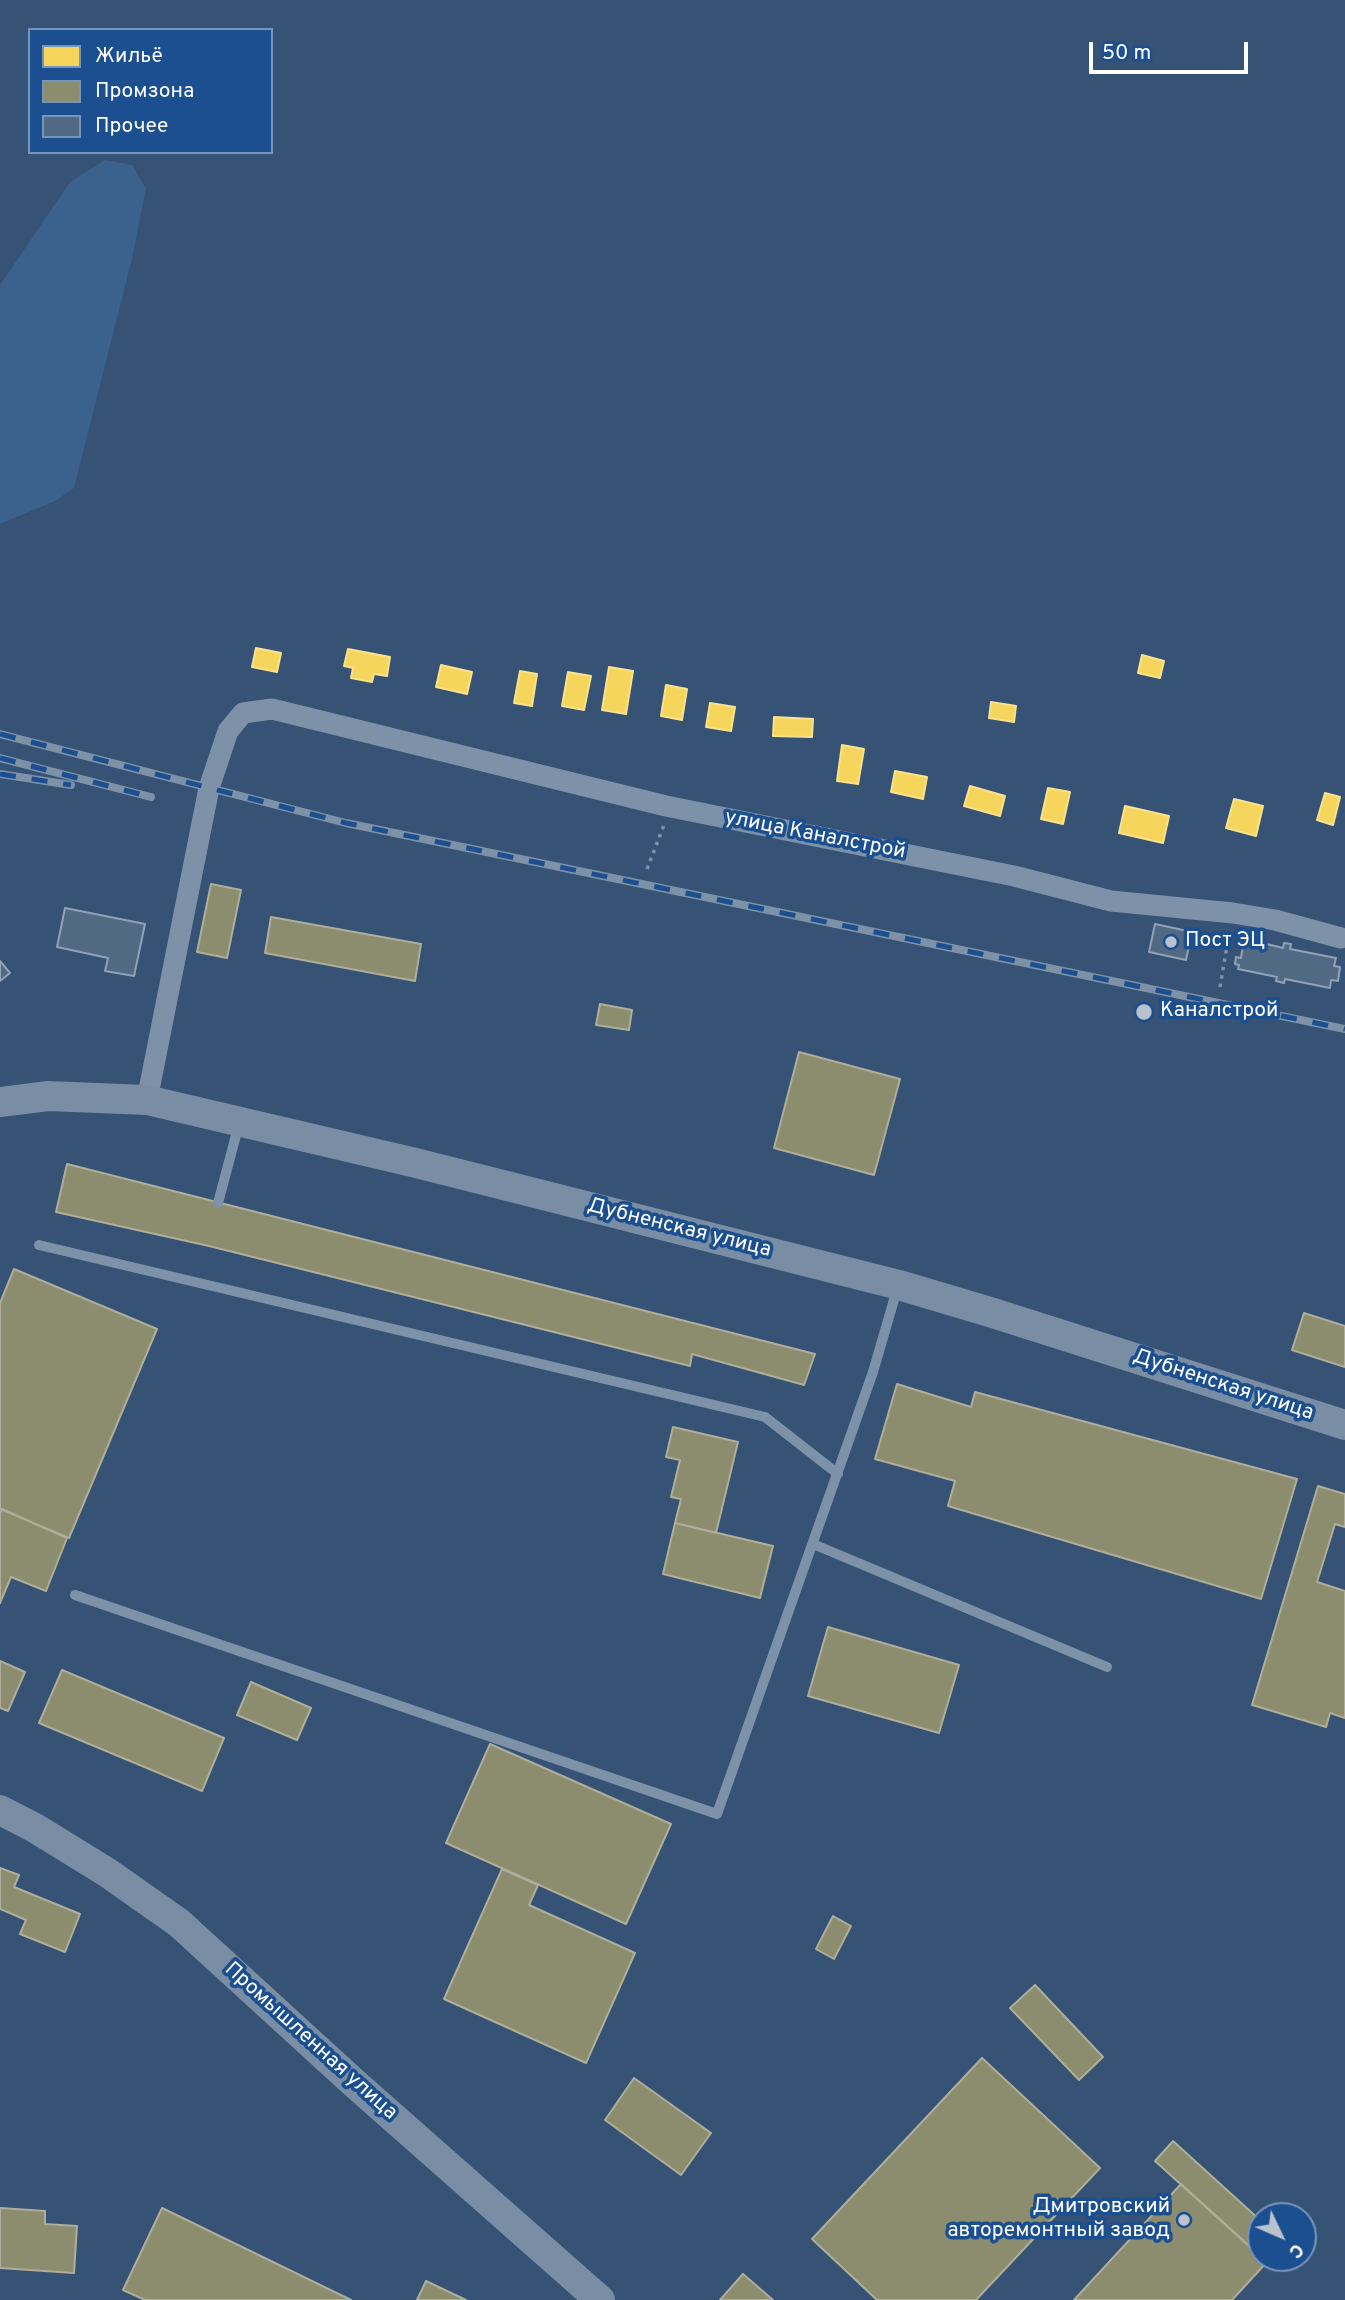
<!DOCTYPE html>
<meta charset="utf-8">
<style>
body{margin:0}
#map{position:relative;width:1345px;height:2300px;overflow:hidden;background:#365274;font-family:Overpass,sans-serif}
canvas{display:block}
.legend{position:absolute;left:28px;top:28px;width:245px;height:126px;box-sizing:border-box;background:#1b4f8f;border:2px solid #7695bc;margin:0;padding:9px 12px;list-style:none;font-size:21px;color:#fff}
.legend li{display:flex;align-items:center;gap:14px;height:35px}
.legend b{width:35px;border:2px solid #7695bc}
.north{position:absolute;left:1247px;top:2202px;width:70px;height:70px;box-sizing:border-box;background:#1b4f8f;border:2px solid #7695bc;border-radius:50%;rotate:134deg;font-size:19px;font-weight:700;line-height:28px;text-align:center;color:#fff}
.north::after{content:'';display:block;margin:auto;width:24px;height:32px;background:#b9c2ce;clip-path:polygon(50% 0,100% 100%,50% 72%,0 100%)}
.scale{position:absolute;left:1089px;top:42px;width:159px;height:32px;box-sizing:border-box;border:4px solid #fff;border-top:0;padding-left:9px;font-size:21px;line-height:24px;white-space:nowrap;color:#fff;-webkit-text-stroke:5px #1b4f8f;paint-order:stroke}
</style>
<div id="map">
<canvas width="1345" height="2300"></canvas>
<ul class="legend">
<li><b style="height:19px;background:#f6d55c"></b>Жильё</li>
<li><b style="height:19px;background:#8c8c6e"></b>Промзона</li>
<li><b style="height:19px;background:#526984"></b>Прочее</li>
</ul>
<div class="north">С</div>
<div class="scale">50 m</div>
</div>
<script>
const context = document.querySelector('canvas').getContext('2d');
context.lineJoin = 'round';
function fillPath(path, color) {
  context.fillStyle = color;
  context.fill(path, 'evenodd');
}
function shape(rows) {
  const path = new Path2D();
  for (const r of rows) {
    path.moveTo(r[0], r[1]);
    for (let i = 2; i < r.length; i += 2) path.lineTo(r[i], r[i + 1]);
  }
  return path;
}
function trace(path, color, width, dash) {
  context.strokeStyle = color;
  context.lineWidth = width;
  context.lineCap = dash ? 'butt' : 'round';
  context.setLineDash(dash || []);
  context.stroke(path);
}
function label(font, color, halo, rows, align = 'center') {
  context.font = font + ' Overpass,sans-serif';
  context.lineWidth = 7;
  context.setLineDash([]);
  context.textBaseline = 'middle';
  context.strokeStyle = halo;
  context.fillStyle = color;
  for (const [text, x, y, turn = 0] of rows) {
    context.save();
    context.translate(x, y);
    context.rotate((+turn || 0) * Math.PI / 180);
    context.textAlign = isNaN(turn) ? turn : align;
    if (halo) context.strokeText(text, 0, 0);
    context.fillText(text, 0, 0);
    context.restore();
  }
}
fillPath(shape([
 [105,160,132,165,146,189,133,255,74,488,55,501,0,524,0,285,70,182]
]), '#3b618d');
const homes = shape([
 [256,648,281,653,277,672,252,667,256,648],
 [348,649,390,657,387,676,374,674,372,682,351,678,353,668,344,666,348,649],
 [1142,655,1164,661,1160,678,1138,673,1142,655],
 [441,665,472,672,467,694,436,687,441,665],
 [609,667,633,671,626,714,602,710,609,667],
 [520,671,537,674,532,706,514,703,520,671],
 [568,672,591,676,584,710,562,706,568,672],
 [666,685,687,689,682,720,661,716,666,685],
 [991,702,1016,706,1014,722,989,718,991,702],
 [710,703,735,707,731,731,706,727,710,703],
 [774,717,813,719,812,737,773,736,774,717],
 [842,745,864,749,858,784,837,781,842,745],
 [895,771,927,777,923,799,891,792,895,771],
 [970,786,1005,796,1000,816,964,806,970,786],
 [1048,788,1070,792,1063,824,1041,819,1048,788],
 [1325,793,1340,797,1333,825,1317,820,1325,793],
 [1234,799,1263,806,1256,836,1226,828,1234,799],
 [1125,806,1169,816,1163,843,1119,833,1125,806]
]);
fillPath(homes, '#f6d55c');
trace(homes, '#f9e28d', 2);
const industry = shape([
 [211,884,241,890,227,958,197,952,211,884],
 [271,917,421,944,415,981,265,953,271,917],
 [600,1004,632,1010,629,1030,596,1025,600,1004],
 [799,1052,900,1079,874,1175,774,1148,799,1052],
 [67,1164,815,1354,804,1385,692,1354,690,1366,209,1246,56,1212,67,1164],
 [14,1269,157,1329,69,1538,0,1509,0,1303,14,1269],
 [1304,1313,1345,1326,1345,1367,1292,1350,1304,1313],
 [897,1384,971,1407,975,1392,1297,1479,1261,1599,948,1506,955,1481,875,1459,897,1384],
 [673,1427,738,1442,716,1533,675,1523,681,1499,671,1497,680,1460,666,1457,673,1427],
 [1318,1486,1345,1494,1345,1527,1335,1524,1317,1582,1345,1591,1345,1718,1330,1713,1326,1727,1252,1705,1318,1486],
 [2,1509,67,1538,46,1591,11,1577,0,1603,0,1514,2,1509],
 [675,1523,773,1546,760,1598,663,1574,675,1523],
 [828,1627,959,1665,939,1733,808,1696,828,1627],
 [0,1661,25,1672,8,1711,0,1708,0,1661],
 [62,1670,224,1738,202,1791,39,1723,62,1670],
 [251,1682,311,1708,297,1740,237,1715,251,1682],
 [490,1744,671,1824,626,1924,446,1843,490,1744],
 [0,1868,19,1875,14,1887,80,1914,65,1952,20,1934,26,1920,0,1909,0,1868],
 [502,1869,538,1885,529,1905,635,1953,586,2063,444,1999,502,1869],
 [833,1916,851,1926,834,1959,816,1949,833,1916],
 [1035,1985,1103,2057,1079,2080,1010,2008,1035,1985],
 [982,2058,1100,2168,976,2300,877,2300,812,2239,982,2058],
 [634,2078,711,2133,681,2175,605,2120,634,2078],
 [1173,2141,1261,2221,1261,2257,1155,2161,1173,2141],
 [1181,2184,1267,2262,1232,2300,1074,2300,1181,2184],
 [0,2208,45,2211,45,2224,77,2226,74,2273,0,2268,0,2208],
 [162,2208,351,2300,145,2300,123,2290,162,2208],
 [743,2274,773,2300,720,2300,743,2274],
 [426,2281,466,2300,417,2300,426,2281]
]);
fillPath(industry, '#8c8c6e');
trace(industry, '#aeae9a', 2);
const building = shape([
 [65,908,145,924,134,976,105,971,108,958,57,947,65,908],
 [1155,924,1192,932,1186,960,1149,952,1155,924],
 [1254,937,1264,939,1263,943,1283,948,1284,943,1291,944,1290,949,1336,958,1334,966,1340,967,1338,981,1331,980,1330,988,1285,979,1284,983,1276,981,1277,977,1238,969,1239,965,1235,964,1236,957,1241,958,1244,940,1254,942,1254,937],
 [0,961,10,973,0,981,0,961]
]);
fillPath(building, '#526984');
trace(building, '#92a2b6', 2);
trace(shape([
 [647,869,664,825],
 [1220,987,1229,934]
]), '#7d92a8', 3.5, [3.5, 5]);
trace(shape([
 [218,1203,239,1124],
 [39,1245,765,1417,838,1474],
 [813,1544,1107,1667],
 [75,1595,717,1814,873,1372,898,1286]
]), '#7d92a8', 10);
trace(shape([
 [147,1100,209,788,228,731,243,713,272,709,666,806,1014,876,1111,901,1233,913,1275,920,1341,938]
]), '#7d92a8', 21);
trace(shape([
 [0,1102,48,1096,147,1100,416,1163,899,1285,993,1313,1345,1425],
 [0,1810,35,1828,108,1873,179,1923,353,2082,600,2300]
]), '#798da4', 30);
const rail = shape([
 [0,734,346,823,1345,1029],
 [0,758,151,797],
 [0,774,71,785]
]);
trace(rail, '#7e92a7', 8);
trace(rail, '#1b4f8f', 5, [16]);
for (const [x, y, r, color] of [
 [1171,942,7,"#b9c2ce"],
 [1144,1012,9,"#b9c2ce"],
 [1184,2220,7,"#b9c2ce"]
]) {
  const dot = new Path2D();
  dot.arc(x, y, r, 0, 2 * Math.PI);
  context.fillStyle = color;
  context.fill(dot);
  trace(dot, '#1b4f8f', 2.5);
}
label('21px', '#fff', '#1b4f8f', [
 ["улица Каналстрой",815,836,11],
 ["Дубненская улица",679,1229,14],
 ["Дубненская улица",1223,1386,18],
 ["Промышленная улица",310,2042,42]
]);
label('21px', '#fff', '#1b4f8f', [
 ["Пост ЭЦ",1185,942],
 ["Каналстрой",1160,1012],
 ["Дмитровский",1170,2208,"right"],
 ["авторемонтный завод",1170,2232,"right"]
], 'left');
</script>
